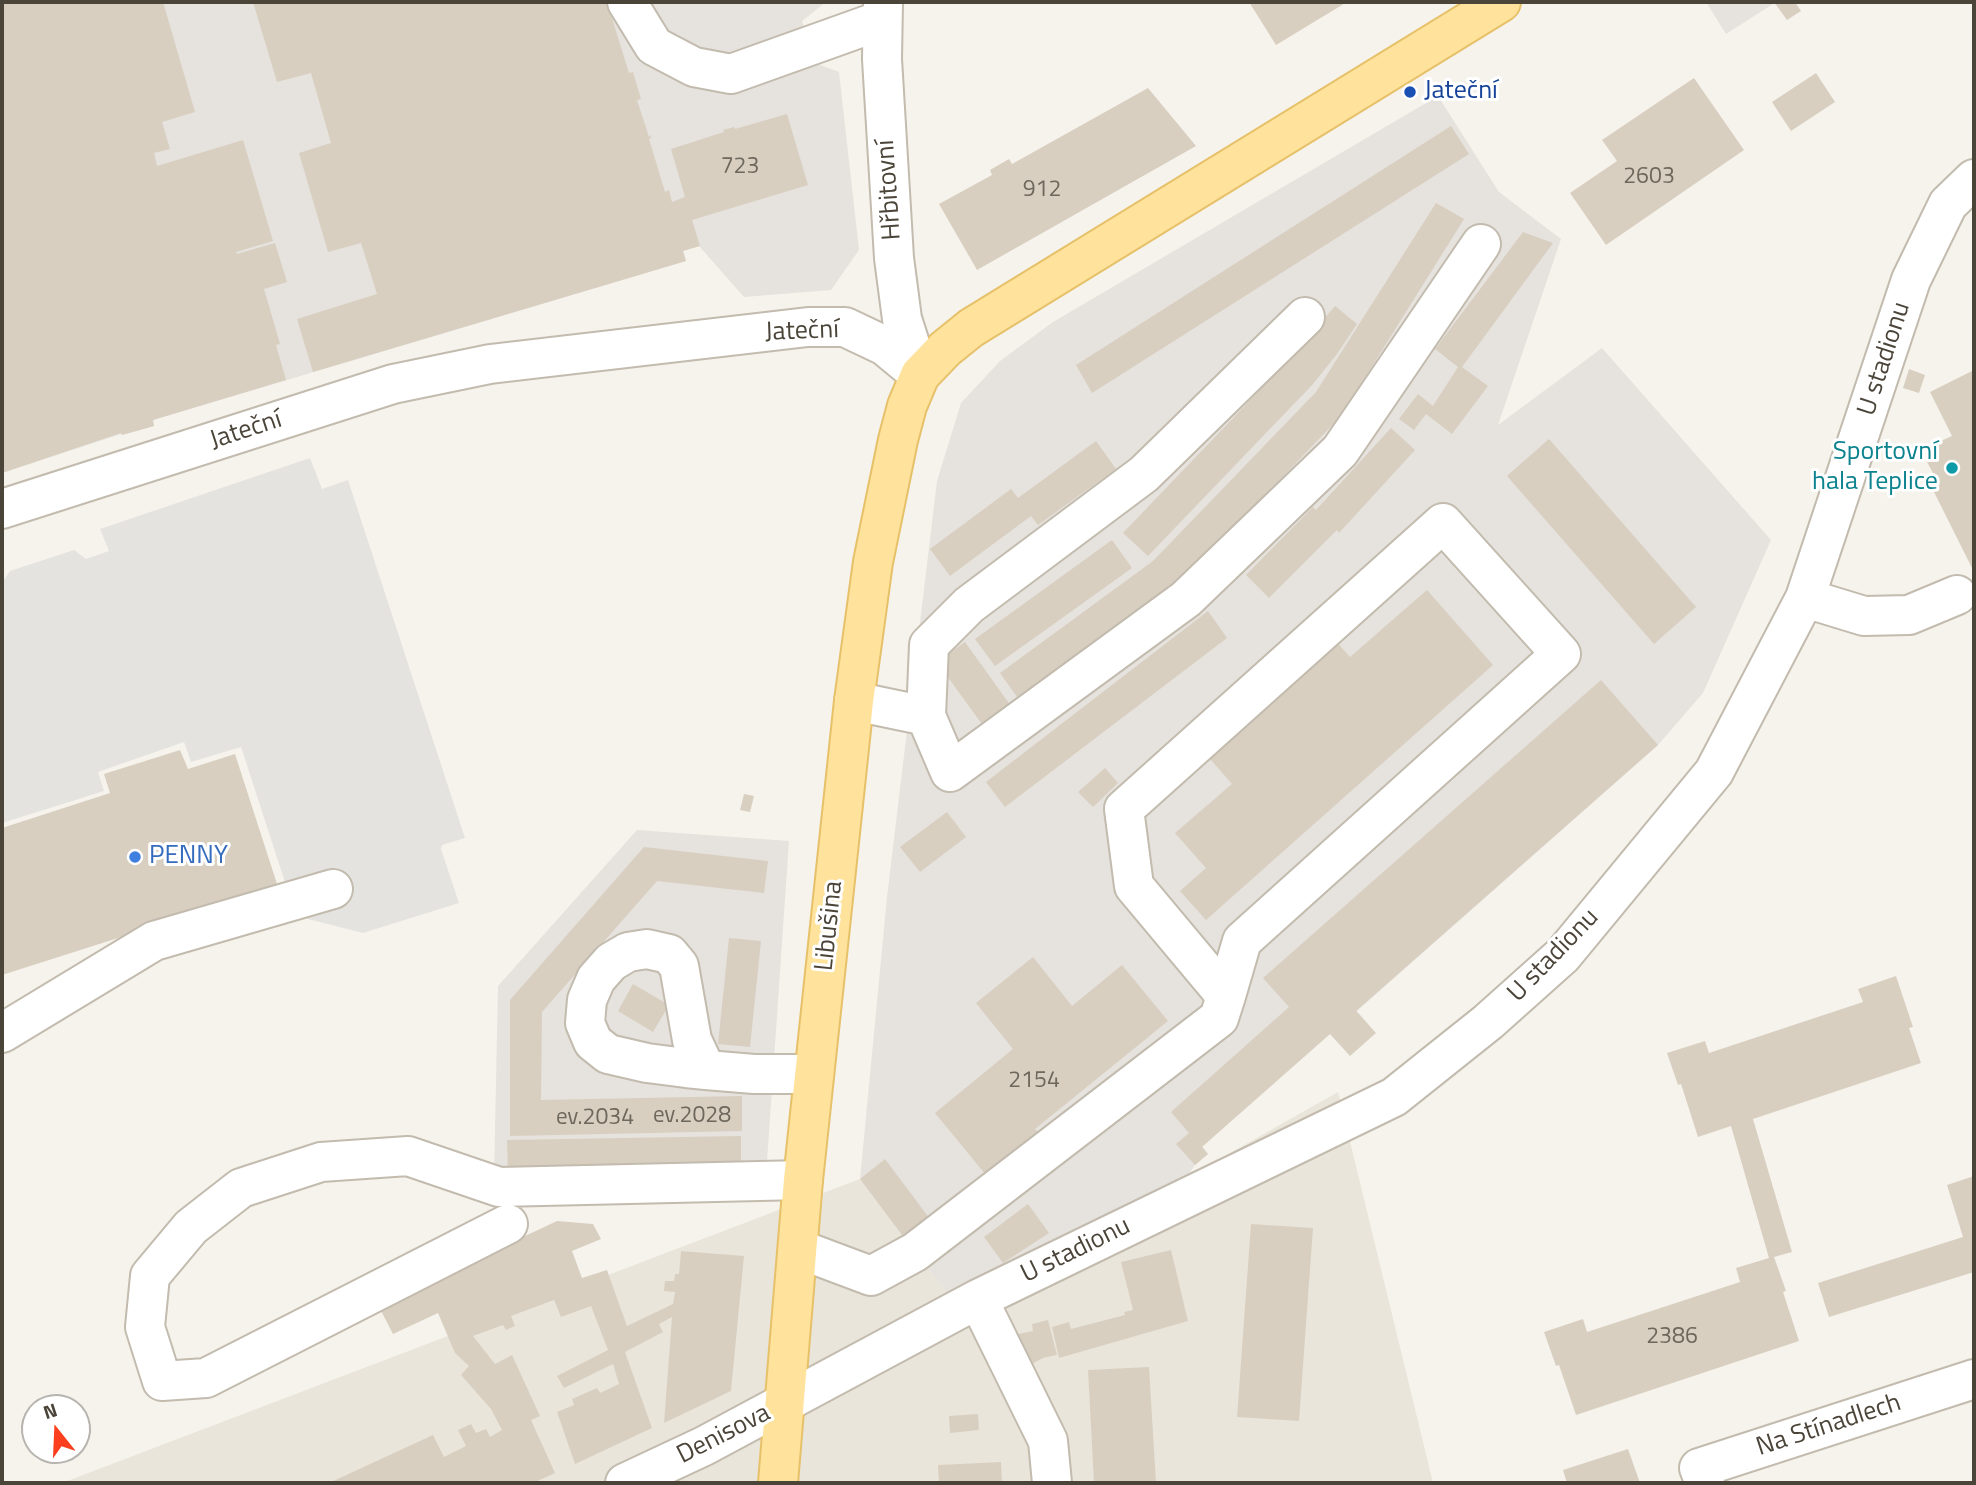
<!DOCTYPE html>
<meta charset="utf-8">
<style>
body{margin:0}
#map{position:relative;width:1976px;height:1485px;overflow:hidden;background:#f6f3ec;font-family:"Titillium Web",sans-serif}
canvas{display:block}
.frame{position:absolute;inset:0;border:4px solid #4b4439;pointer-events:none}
.north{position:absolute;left:21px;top:1394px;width:70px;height:70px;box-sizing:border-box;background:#fff;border:2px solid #b7b4b0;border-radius:50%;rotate:342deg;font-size:19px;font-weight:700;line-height:28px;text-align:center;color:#4b4439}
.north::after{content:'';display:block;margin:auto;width:24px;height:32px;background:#fc3f1d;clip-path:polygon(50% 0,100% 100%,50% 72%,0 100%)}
</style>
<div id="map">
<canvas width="1976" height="1485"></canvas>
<div class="frame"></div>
<div class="north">N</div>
</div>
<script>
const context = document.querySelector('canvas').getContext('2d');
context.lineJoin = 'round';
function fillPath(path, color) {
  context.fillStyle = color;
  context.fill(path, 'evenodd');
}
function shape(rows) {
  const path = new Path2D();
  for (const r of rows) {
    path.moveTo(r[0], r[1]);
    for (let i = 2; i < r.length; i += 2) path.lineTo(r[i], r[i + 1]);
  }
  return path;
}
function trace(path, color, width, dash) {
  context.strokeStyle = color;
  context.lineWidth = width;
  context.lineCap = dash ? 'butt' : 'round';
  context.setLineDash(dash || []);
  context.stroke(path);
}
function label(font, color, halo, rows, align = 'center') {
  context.font = font + ' "Titillium Web",sans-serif';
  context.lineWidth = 6;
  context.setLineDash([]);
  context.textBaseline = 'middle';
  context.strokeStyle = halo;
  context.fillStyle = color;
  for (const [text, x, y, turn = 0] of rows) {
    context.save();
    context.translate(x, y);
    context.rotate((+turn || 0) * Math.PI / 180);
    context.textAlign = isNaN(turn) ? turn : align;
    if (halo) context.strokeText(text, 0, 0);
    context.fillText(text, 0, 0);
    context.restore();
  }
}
fillPath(shape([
 [1338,1092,1433,1483,62,1483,860,1179,948,1294,1186,1178]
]), '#eae5da');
fillPath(shape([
 [2,2,826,2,802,21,815,63,839,72,859,250,831,290,744,297,699,246,683,251,686,261,153,420,154,426,122,435,121,434,2,473],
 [1706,2,1776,2,1726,34],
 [1438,96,1499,192,1561,239,1498,425,1602,348,1771,540,1703,693,1658,745,1357,1011,1369,1025,1343,1048,1330,1034,1202,1146,1208,1154,1195,1165,1186,1178,948,1294,860,1179,887,897,937,481,961,403,1000,361,1053,322],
 [637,830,789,841,766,1176,494,1177,498,986]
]), '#e6e2dd');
fillPath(shape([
 [310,458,322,489,348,480,465,838,442,845,441,849,459,903,363,933,296,916,241,747,191,762,184,742,98,772,104,791,2,823,2,583,10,571,74,550,86,559,109,551,100,529]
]), '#e5e3e0');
fillPath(shape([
 [2,2,163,2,195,112,162,122,170,149,154,153,157,166,243,140,273,241,236,252,237,254,275,243,287,282,264,289,280,344,276,345,286,380,153,420,154,426,122,435,121,433,2,473],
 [253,2,607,2,629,73,633,72,641,99,637,100,649,137,651,135,651,138,649,139,665,192,669,190,672,202,685,197,671,149,724,132,723,130,734,127,735,129,787,114,808,185,692,220,700,246,683,251,686,261,313,372,297,319,377,294,361,243,328,252,299,153,331,143,311,73,277,82],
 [1249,2,1347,2,1276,45],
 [1774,2,1795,2,1801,11,1787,20],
 [1816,73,1835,102,1791,131,1772,102],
 [1694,78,1744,150,1606,245,1570,193,1617,161,1602,140],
 [1148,88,1196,146,977,270,939,204,992,175,990,170,1009,159,1012,164],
 [1451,126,1469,154,1092,393,1076,365],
 [1436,203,1464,219,1341,416,1178,586,1020,701,1000,673,1153,561,1316,392],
 [1523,232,1553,243,1462,367,1488,386,1452,434,1426,414,1414,430,1399,419,1418,394,1433,406,1458,367,1435,349],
 [1335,306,1357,324,1337,354,1313,384,1148,556,1123,533,1325,322,1323,320],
 [1909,369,1925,375,1919,393,1903,388],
 [1974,370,1974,572,1928,480,1935,477,1926,460,1937,454,1932,445,1952,436,1930,392],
 [1391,428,1415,450,1339,533,1337,530,1269,598,1246,575,1313,507,1316,510],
 [1549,439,1696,607,1654,644,1507,476],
 [1096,441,1116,469,1038,525,1031,516,950,576,930,549,1011,489,1018,498],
 [1112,540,1132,568,995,666,975,639],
 [1427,590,1493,665,1206,920,1180,891,1206,868,1175,833,1232,784,1204,752,1333,638,1350,657],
 [1208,611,1227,638,1005,807,986,782],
 [965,642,1011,706,984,727,937,662],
 [1601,680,1658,745,1356,1011,1376,1033,1350,1056,1330,1034,1202,1147,1208,1154,1195,1165,1176,1144,1189,1133,1171,1112,1289,1007,1263,978],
 [180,750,188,769,235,754,278,887,2,975,2,828,110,793,104,774],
 [1105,768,1118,783,1093,807,1078,792],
 [744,794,754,796,750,812,740,810],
 [947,812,966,837,920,872,900,847],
 [644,847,768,861,764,893,657,881,542,1012,541,1100,742,1096,742,1131,510,1136,510,1000],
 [729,938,761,941,750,1047,718,1044],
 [1033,957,1072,1006,1122,965,1168,1021,1035,1129,1038,1132,986,1175,935,1113,1013,1049,976,1003],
 [1896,976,1913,1027,1909,1028,1921,1063,1753,1119,1792,1252,1774,1257,1786,1291,1783,1292,1799,1341,1576,1415,1559,1365,1556,1366,1544,1332,1583,1319,1587,1332,1740,1282,1736,1268,1769,1258,1731,1126,1698,1137,1681,1084,1678,1085,1667,1053,1705,1041,1709,1053,1863,1002,1858,989],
 [633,984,669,1005,653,1032,618,1011],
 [741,1136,741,1168,508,1173,507,1140],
 [885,1159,930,1219,905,1239,860,1179],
 [1974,1176,1974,1272,1829,1317,1818,1283,1963,1237,1947,1185],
 [1028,1204,1049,1233,1003,1263,984,1237],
 [557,1221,593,1224,601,1239,572,1251,582,1278,607,1270,627,1326,673,1304,675,1292,664,1291,665,1281,674,1281,675,1274,679,1274,681,1251,744,1256,731,1391,664,1423,672,1317,659,1324,663,1332,625,1352,652,1428,575,1464,557,1412,574,1405,572,1399,597,1388,600,1393,619,1384,613,1364,564,1388,557,1376,608,1350,591,1306,561,1317,554,1300,511,1316,515,1326,506,1330,503,1325,473,1336,495,1364,512,1355,540,1416,531,1420,555,1473,533,1483,329,1483,433,1435,444,1457,466,1446,458,1430,471,1424,476,1433,486,1429,490,1437,502,1430,491,1409,461,1375,469,1366,455,1353,438,1313,393,1334,378,1305],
 [1251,1224,1313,1228,1299,1421,1237,1417],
 [1171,1250,1188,1321,1059,1358,1052,1327,1069,1322,1071,1329,1125,1315,1124,1312,1133,1310,1121,1262],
 [1048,1320,1057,1355,1043,1358,1028,1366,1018,1334,1033,1331,1032,1324],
 [1149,1367,1156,1483,1094,1483,1088,1370],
 [978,1414,979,1430,950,1433,949,1416],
 [1628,1449,1640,1483,1567,1483,1563,1470],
 [1001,1462,1002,1483,939,1483,938,1465]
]), '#d8cfc1');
const minor = shape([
 [627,2,654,46,694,67,731,74,882,20],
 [883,2,882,59,894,258,902,319,920,375],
 [1305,317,1144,474,969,605,929,645,926,716,950,772,1186,599,1340,451,1481,244],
 [2,509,393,384,490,364,808,327,845,327,885,346,920,375],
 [1805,598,1864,616,1909,615,1957,595],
 [854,701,926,716],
 [2,1033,154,941,333,889],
 [706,1070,692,1040,679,966,669,954,647,949,628,952,611,962,596,979,587,1000,585,1023,593,1042,608,1054,647,1063,686,1068,706,1070,754,1074,814,1074],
 [508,1224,206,1378,162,1381,145,1327,150,1276,191,1227,241,1188,321,1162,408,1156,499,1187,803,1180],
 [799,1249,871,1276,915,1252,1219,1018,1226,996,1242,941,1561,654,1443,523,1124,809,1134,886,1226,996],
 [978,1299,1048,1441,1052,1483],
 [625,1483,704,1446,978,1299,1394,1097,1488,1022,1563,955,1714,772,1805,598,1911,280,1948,204,1974,179],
 [1705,1483,1699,1468,1974,1379]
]);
const major = shape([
 [778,1483,803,1180,854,701,873,562,898,440,907,406,920,375,945,349,971,328,1501,2]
]);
trace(minor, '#c2bbae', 42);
trace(major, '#e6c16a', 42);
trace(minor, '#fff', 38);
trace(major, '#ffe39c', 38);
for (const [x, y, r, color] of [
 [1410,92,7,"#1a4fb4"],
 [1952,468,7,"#0f9aa8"],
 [135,857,7,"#3f7fe0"]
]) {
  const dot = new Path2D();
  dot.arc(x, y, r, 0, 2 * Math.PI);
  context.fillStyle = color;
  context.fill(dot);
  trace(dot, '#fff', 2.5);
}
label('23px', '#6e675b', null, [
 ["723",740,167],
 ["2603",1649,177],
 ["912",1042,190],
 ["2154",1034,1081],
 ["ev.2028",692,1116],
 ["ev.2034",595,1118],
 ["2386",1672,1337]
]);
label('26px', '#164399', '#fff', [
 ["Jateční",1424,92]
], 'left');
label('26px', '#4b4439', '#fff', [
 ["Hřbitovní",890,190,-94],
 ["Jateční",802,332,-2],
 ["U stadionu",1885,359,-72],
 ["Jateční",246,431,-18],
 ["Libušina",830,926,-84],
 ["U stadionu",1554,956,-46],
 ["U stadionu",1076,1251,-26],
 ["Na Stínadlech",1829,1426,-18],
 ["Denisova",724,1435,-27]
]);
label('26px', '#0d838f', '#fff', [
 ["Sportovní",1938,453],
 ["hala Teplice",1938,483]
], 'right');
label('26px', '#366cbe', '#fff', [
 ["PENNY",149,857]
], 'left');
</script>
